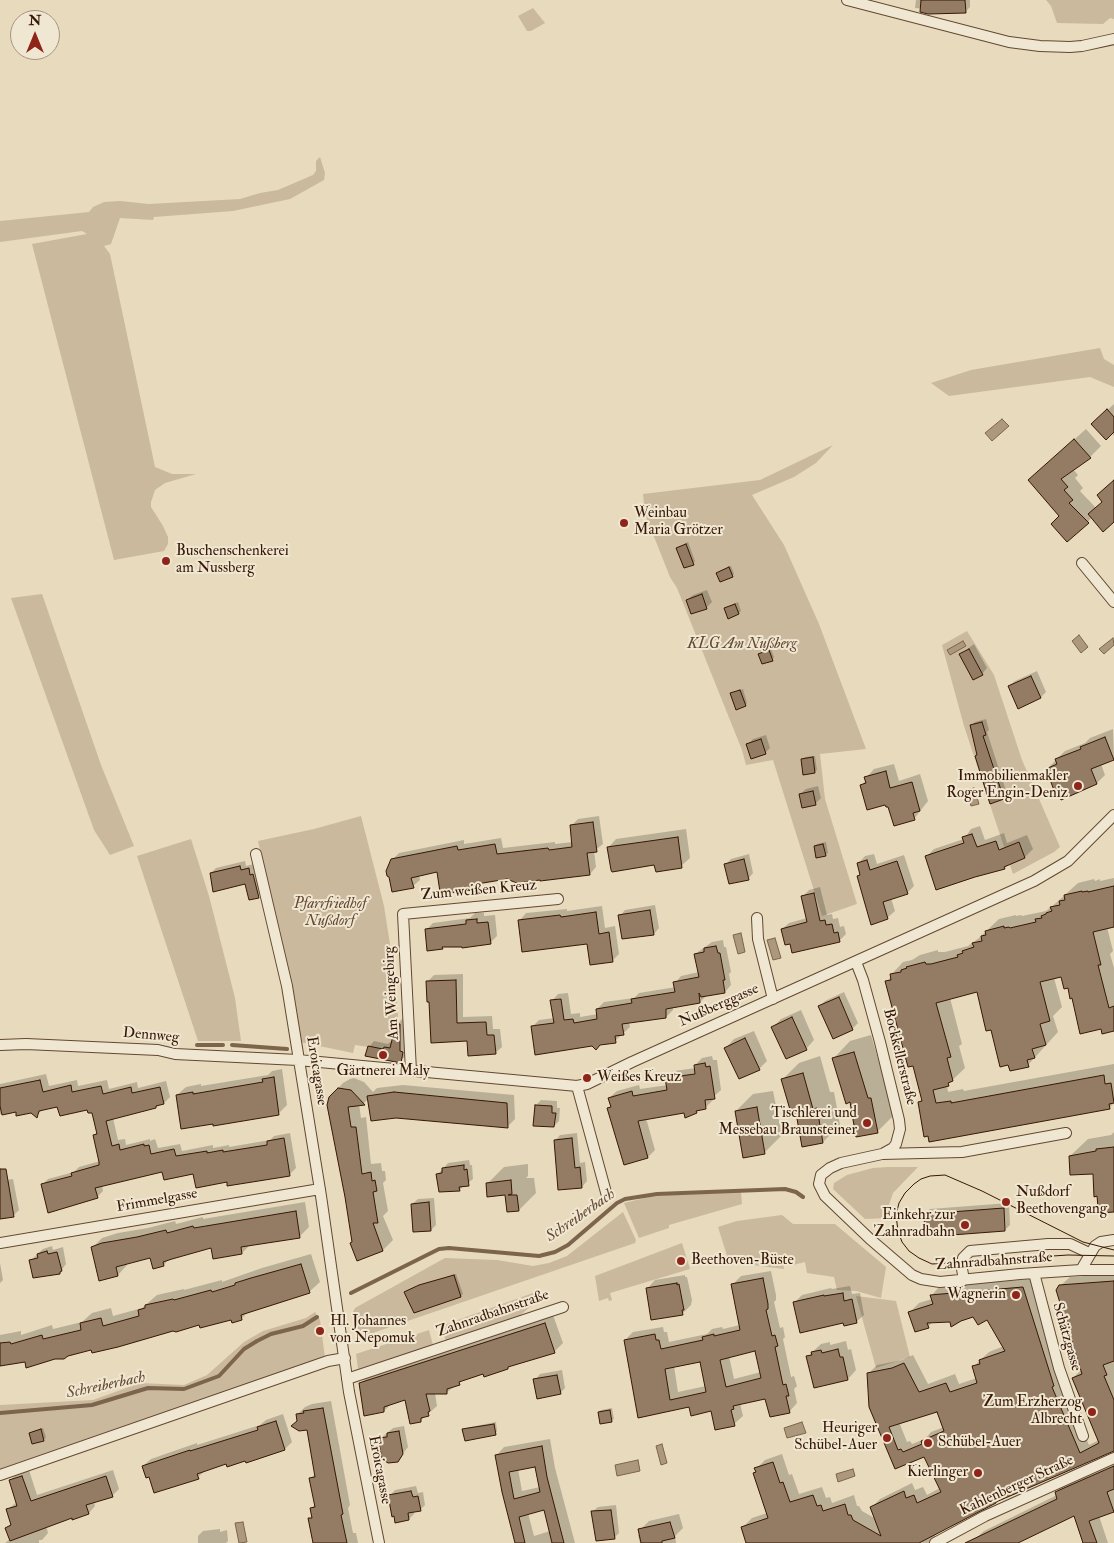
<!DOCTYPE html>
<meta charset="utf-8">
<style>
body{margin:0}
#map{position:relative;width:1114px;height:1543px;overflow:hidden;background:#e8dabc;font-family:"IM FELL Double Pica",serif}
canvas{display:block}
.north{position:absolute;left:10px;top:10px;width:50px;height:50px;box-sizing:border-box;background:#f0e7d3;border:1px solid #a69480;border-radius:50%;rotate:0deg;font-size:14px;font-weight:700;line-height:20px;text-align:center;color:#371703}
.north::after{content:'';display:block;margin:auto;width:18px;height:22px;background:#8f2418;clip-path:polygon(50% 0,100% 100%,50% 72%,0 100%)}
</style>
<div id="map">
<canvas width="1114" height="1543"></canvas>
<div class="north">N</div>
</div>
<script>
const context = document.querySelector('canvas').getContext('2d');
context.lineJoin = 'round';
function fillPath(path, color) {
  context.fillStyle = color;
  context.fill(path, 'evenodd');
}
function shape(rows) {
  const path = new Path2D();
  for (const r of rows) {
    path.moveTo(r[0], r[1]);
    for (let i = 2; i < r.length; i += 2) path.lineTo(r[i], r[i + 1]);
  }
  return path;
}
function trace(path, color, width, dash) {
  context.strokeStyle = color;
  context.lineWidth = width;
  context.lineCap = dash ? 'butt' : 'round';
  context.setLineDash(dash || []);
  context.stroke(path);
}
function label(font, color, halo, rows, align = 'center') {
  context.font = font + ' "IM FELL Double Pica",serif';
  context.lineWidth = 4;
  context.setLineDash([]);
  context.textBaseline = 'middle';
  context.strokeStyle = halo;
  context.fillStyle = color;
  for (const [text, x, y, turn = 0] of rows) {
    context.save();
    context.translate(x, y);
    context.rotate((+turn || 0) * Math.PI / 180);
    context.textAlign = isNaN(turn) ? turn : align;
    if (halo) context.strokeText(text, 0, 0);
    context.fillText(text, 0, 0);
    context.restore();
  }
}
fillPath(shape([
 [1046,0,1114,0,1114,19,1110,18,1103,24,1057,23,1051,6],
 [533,8,545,23,531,31,527,31,518,16],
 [320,157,325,173,324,180,290,199,233,211,154,217,153,220,120,218,111,244,104,246,110,254,155,467,172,474,196,474,165,483,155,490,151,502,151,507,163,526,168,537,168,544,164,551,114,560,32,244,87,234,82,231,0,242,0,221,89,212,93,207,104,202,120,201,149,204,240,199,260,193,278,190,313,175,316,171,316,161],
 [1100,348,1104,359,1114,365,1114,387,1090,377,949,396,931,383,971,370],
 [833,445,816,463,794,477,752,495,784,545,819,624,866,749,820,754,825,799,857,904,822,916,773,760,746,765,742,750,677,588,670,577,645,514,643,494,760,480],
 [42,594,101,765,134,846,110,855,94,830,11,598],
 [967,631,994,675,1022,760,1060,847,1054,852,1013,874,964,726,942,645],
 [361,816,384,906,395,976,400,1043,392,1042,390,1048,384,1047,383,1049,355,1045,353,1053,300,1042,281,942,258,841,314,829],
 [191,839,209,896,235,998,241,1041,198,1041,137,856],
 [888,1167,918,1167,893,1193,889,1205,888,1218,865,1219,833,1189,834,1183,847,1175,873,1168],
 [741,1192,742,1204,669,1225,669,1228,639,1238,624,1203,649,1197,670,1195],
 [623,1212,636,1240,635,1243,358,1338,352,1314,355,1308,445,1258,497,1260,533,1266,549,1263,567,1256],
 [782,1215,793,1224,835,1224,867,1251,886,1267,881,1298,856,1291,837,1290,834,1277,807,1273,805,1262,789,1266,789,1262,783,1263,784,1269,729,1262,718,1227,737,1221],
 [682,1243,690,1269,610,1293,612,1300,609,1301,608,1298,599,1301,595,1276],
 [533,1293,536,1302,518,1317,446,1341,441,1326],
 [856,1296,896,1301,910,1357,876,1368],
 [315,1312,320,1320,325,1358,0,1470,0,1405,93,1400,140,1383,184,1385,207,1375,244,1342,263,1331,306,1318],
 [429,1330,433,1345,358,1369,356,1354]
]), '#cab99d');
const water = shape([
 [1002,419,1009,426,992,441,985,433,1002,419],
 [1079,635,1088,647,1081,653,1072,641,1079,635],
 [1113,638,1114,645,1104,654,1099,649,1113,638],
 [963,641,966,646,950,655,947,650,963,641],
 [974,788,979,804,971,806,966,790,974,788],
 [741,933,745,952,738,954,733,935,741,933],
 [775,938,781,958,773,960,767,940,775,938],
 [802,1422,806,1433,787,1438,784,1428,802,1422],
 [662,1444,667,1463,661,1465,656,1446,662,1444],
 [638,1460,640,1471,617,1476,615,1465,638,1460],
 [853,1469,855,1476,838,1482,836,1474,853,1469],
 [243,1522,247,1542,239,1543,235,1523,243,1522]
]);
fillPath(water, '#ac987d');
trace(water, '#7d644c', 1);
fillPath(shape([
 [916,0,970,0,970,7,965,12,915,8],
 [1114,404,1114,436,1101,416],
 [1086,429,1101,446,1090,457,1073,469,1078,475,1075,478,1083,488,1080,491,1096,508,1103,501,1114,481,1114,521,1092,517,1088,522,1061,516,1029,480],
 [688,542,695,561,693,564,677,548],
 [731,566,734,574,732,576,717,573],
 [707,590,712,602,706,608,687,600,693,595],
 [738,602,741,611,739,613,726,608],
 [974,644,987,668,982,674,961,654],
 [771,649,774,657,772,660,760,654],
 [1037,671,1046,692,1041,697,1009,686,1015,681],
 [743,689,747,703,745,705,732,694],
 [986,719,989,730,987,732,1007,794,1003,798,978,754,971,726,975,722],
 [1113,729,1114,759,1101,764,1105,775,1097,783,1062,798,1047,769,1065,751,1085,743,1090,738],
 [766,735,770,748,765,753,748,744,753,739],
 [815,756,817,770,814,772,803,759,805,757],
 [894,764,899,781,920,774,928,801,914,819,886,803,862,785,866,780,866,778,874,769],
 [818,786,821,798,815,804,800,794,806,789],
 [599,816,603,844,594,851,596,867,590,874,507,878,438,871,419,875,420,880,413,886,392,860,399,853,464,840,464,844,501,838,503,848,555,842,555,844,573,842,571,826,578,819],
 [980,826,985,840,1004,833,1007,843,1027,835,1033,849,1025,857,1010,863,1005,868,974,875,926,857,934,849,964,839,971,829],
 [686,829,690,858,681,866,655,864,608,848,616,839],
 [826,842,828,853,825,855,815,846,817,844],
 [749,854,753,873,748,879,726,864,731,859],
 [874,854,877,864,904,855,914,886,907,893,891,898,895,911,887,918,861,874,858,864,865,856],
 [245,861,246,866,254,864,263,891,258,897,246,883,211,873,216,868],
 [1114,878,1114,925,1107,927,1113,951,1110,954,1114,968,1114,1030,1102,1028,1072,997,1062,976,1054,978,1062,1007,1053,1016,1058,1032,1028,1065,992,1028,977,991,950,998,962,1044,959,1046,965,1068,947,1085,948,1092,963,1089,964,1091,1114,1064,1114,1103,1109,1108,930,1140,919,1102,922,1099,914,1065,886,982,891,977,891,975,903,962,912,960,920,955,938,950,938,952,945,952,968,946,979,938,999,919,1016,915,1016,916,1021,915,1022,916,1046,911,1056,903,1078,883,1094,879,1095,881,1100,879,1100,881],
 [820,887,827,915,832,914,833,919,838,918,840,927,844,926,846,934,839,941,791,942,782,929,789,923,807,918,802,897,809,890],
 [655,905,659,928,654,934,620,916,625,910],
 [602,906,605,928,615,926,619,954,612,961,588,942,520,920,526,913,567,909,567,911],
 [475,913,484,913,484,916,495,915,497,936,490,943,444,945,442,948,426,930,433,923,470,918],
 [723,940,724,947,726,947,731,972,729,974,731,985,725,992,707,995,700,1002,673,1006,673,1010,666,1017,629,1022,630,1027,615,1041,592,1045,532,1027,539,1020,554,1018,552,1001,558,994,568,993,571,1014,580,1013,580,1017,598,1014,597,1009,604,1002,634,998,639,993,676,987,675,983,681,976,699,972,695,954,712,942],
 [463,974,463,1017,492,1016,493,1029,500,1029,502,1047,495,1053,469,1040,430,1001,427,982,434,975],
 [844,992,858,1023,852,1029,819,1007,825,1001],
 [801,1010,814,1040,806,1049,773,1027,781,1019],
 [402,1019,405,1019,406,1056,400,1061,369,1047,374,1041,388,1044,390,1042,393,1043,397,1025],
 [754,1031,767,1061,759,1069,726,1048,734,1039],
 [871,1035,885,1082,888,1081,894,1115,877,1132,851,1101,833,1059,850,1041],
 [712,1056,713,1060,717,1060,721,1090,712,1098,713,1100,705,1108,696,1112,685,1112,646,1118,655,1150,648,1157,609,1109,611,1106,609,1098,617,1091,639,1085,640,1089,668,1085,667,1079,674,1071,696,1068,695,1065,702,1058],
 [820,1056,830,1092,834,1092,840,1125,823,1142,803,1146,797,1111,782,1080,799,1063],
 [282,1069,287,1105,279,1113,177,1095,186,1087,201,1084,201,1086,268,1075,272,1071],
 [46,1074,49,1086,77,1080,78,1086,107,1080,109,1089,137,1082,138,1088,166,1081,170,1097,164,1103,156,1107,113,1118,118,1140,125,1139,126,1145,150,1139,150,1141,155,1139,158,1148,180,1144,182,1151,213,1145,213,1148,229,1145,229,1147,270,1140,274,1136,290,1133,296,1168,289,1175,228,1181,194,1172,163,1170,102,1185,103,1191,97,1197,42,1185,48,1179,74,1172,79,1167,100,1161,94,1135,98,1132,92,1111,88,1108,58,1105,42,1110,36,1116,31,1112,16,1111,0,1114,0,1084],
 [354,1078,364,1082,373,1092,377,1088,403,1085,514,1095,515,1119,508,1126,369,1098,364,1103,359,1104,361,1118,366,1117,371,1164,381,1163,382,1171,385,1171,386,1180,383,1183,388,1211,383,1216,393,1240,383,1250,358,1259,353,1242,333,1094,343,1083,350,1079],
 [773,1091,782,1135,765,1152,736,1111,753,1094],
 [541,1100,557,1101,557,1108,560,1108,559,1121,554,1126,536,1105],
 [1114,1132,1114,1211,1094,1173,1070,1156,1088,1139,1111,1135],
 [577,1133,580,1163,585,1162,587,1181,582,1187,555,1141,560,1135],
 [469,1160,470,1165,472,1165,473,1179,459,1190,438,1174,448,1163],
 [528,1164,528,1176,526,1178,534,1178,536,1193,519,1210,506,1194,487,1184,504,1167],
 [13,1179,19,1210,13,1216,0,1218,0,1181],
 [434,1198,436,1225,431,1230,412,1204,418,1199],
 [305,1202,309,1227,300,1236,250,1245,242,1253,212,1247,169,1259,164,1265,153,1268,151,1256,127,1263,127,1265,118,1275,92,1248,102,1238,118,1233,148,1228,175,1221,176,1224,203,1217,203,1219],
 [1009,1203,1010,1225,1005,1230,927,1236,925,1214,930,1209],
 [52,1246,53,1250,63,1247,66,1264,60,1272,30,1261,43,1249],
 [311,1254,320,1282,309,1292,249,1311,242,1318,232,1318,200,1324,67,1355,0,1365,0,1335,21,1331,21,1335,52,1325,53,1329,82,1322,92,1313,111,1308,113,1316,142,1308,157,1295,184,1289,184,1290,222,1280,222,1282,262,1268],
 [0,1263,3,1280,0,1283],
 [771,1271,776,1295,776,1300,774,1302,780,1328,783,1327,785,1337,783,1339,791,1377,794,1376,797,1386,794,1389,797,1403,789,1412,766,1397,740,1403,743,1416,734,1424,712,1410,690,1406,639,1416,625,1340,633,1332,663,1327,664,1332,667,1332,669,1342,707,1334,712,1329,722,1327,723,1329,740,1325,732,1285,741,1276],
 [756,1350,761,1372,734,1379,729,1356],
 [701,1360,706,1386,678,1392,674,1366],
 [456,1274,463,1294,461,1296,415,1312,405,1292,408,1290],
 [1114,1274,1114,1451,999,1499,934,1534,938,1543,748,1543,743,1527,752,1518,767,1513,756,1469,765,1460,782,1454,789,1475,792,1474,799,1494,822,1487,826,1498,830,1497,832,1503,854,1495,857,1506,859,1506,862,1511,876,1519,871,1508,880,1499,912,1483,915,1490,923,1487,927,1495,940,1488,925,1455,895,1468,868,1374,877,1365,902,1360,913,1355,928,1384,955,1374,959,1384,977,1378,973,1367,989,1352,1004,1346,987,1318,974,1315,951,1321,933,1321,928,1327,910,1312,919,1303,932,1299,932,1295,940,1286,1032,1279,1060,1378,1089,1445,1099,1440,1073,1378,1082,1369,1060,1286,1070,1277],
 [937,1410,944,1427,931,1432,925,1439,912,1444,910,1441,907,1442,899,1422],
 [685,1275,685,1277,687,1277,692,1300,691,1305,682,1314,647,1289,655,1280],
 [850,1286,852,1294,860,1293,864,1315,856,1322,844,1321,794,1303,802,1295,831,1288,832,1289],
 [553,1315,563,1343,555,1351,511,1365,508,1367,464,1379,446,1393,435,1393,437,1406,421,1420,406,1398,392,1403,384,1411,360,1384,369,1375],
 [846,1341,848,1350,851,1349,856,1370,848,1379,815,1387,808,1356,821,1344,830,1342,830,1345],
 [562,1370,565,1388,560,1393,535,1380,540,1374],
 [331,1401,350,1505,348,1508,353,1533,356,1533,358,1543,318,1543,310,1519,313,1516,312,1508,315,1504,311,1478,316,1473,308,1428,298,1421,297,1415,305,1407,312,1404],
 [612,1408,614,1419,611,1421,599,1412,601,1410],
 [283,1414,292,1442,285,1449,247,1461,246,1460,226,1463,206,1470,198,1477,150,1475,143,1466,151,1459,197,1443,197,1445,260,1425,266,1420],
 [496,1422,497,1431,495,1434,464,1430,466,1428],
 [404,1426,408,1447,397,1461,380,1439,393,1428],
 [43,1428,46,1437,44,1440,30,1433,33,1431],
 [550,1439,555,1468,575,1543,516,1543,496,1456,504,1447],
 [536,1465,540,1487,522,1491,518,1469],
 [545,1509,550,1531,534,1536,528,1513],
 [1114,1462,1114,1510,1099,1516,1108,1543,1085,1543,1075,1514,1017,1543,977,1543,975,1539,984,1531,1057,1495,1056,1492,1065,1483],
 [29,1470,37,1495,113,1470,119,1489,112,1496,94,1502,95,1506,89,1513,72,1516,46,1525,48,1533,42,1540,39,1540,39,1543,5,1543,10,1539,6,1528,12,1523,7,1510,17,1502,10,1480,17,1474],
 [416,1486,418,1493,423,1492,425,1505,420,1510,414,1511,414,1514,409,1519,390,1496,395,1490],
 [616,1505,619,1533,614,1538,592,1512,598,1507],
 [679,1514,683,1528,675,1536,676,1543,640,1543,638,1535,640,1533,640,1530,649,1521],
 [220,1529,220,1532,227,1530,228,1541,226,1543,198,1543,198,1536,203,1531]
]), '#0003');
trace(shape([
 [197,1045,223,1045],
 [232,1045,287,1049],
 [351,1293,439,1249,449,1248,539,1256,555,1252,568,1245,617,1203,625,1199,657,1194,785,1189,796,1192,803,1197],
 [0,1413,92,1405,148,1388,184,1389,219,1376,244,1349,257,1341,271,1334,303,1326,317,1317]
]), '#7d644c', 4);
const building = shape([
 [921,0,965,0,966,13,928,14,920,12,921,0],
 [1107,409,1114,417,1114,432,1106,440,1091,424,1107,409],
 [1074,439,1091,458,1061,479,1068,487,1064,490,1073,500,1069,503,1089,523,1067,542,1051,524,1059,516,1028,480,1074,439],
 [1114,480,1114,522,1103,532,1088,514,1102,502,1097,495,1114,480],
 [686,544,694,565,684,568,676,548,686,544],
 [729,567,733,577,720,582,716,573,729,567],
 [702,594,707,609,691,614,686,600,702,594],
 [735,604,739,614,728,619,724,608,735,604],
 [969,649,983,675,973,680,959,654,969,649],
 [769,650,773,661,762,664,758,654,769,650],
 [1031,676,1041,698,1018,709,1008,686,1031,676],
 [740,690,746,706,736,710,730,693,740,690],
 [982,722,986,735,983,736,1004,799,990,804,975,756,977,755,970,725,982,722],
 [1105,737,1114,760,1091,769,1097,784,1061,800,1058,792,1055,793,1046,769,1057,764,1055,759,1081,749,1080,747,1105,737],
 [761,739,766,754,751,759,746,744,761,739],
 [813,757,815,773,803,775,801,759,813,757],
 [886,771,890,788,912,782,920,811,913,813,915,820,894,826,888,807,886,807,885,805,867,810,860,785,866,783,864,777,886,771],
 [813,791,816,805,802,808,799,794,813,791],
 [593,822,597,852,587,853,590,875,540,881,540,880,524,882,523,883,519,884,507,879,471,885,471,887,466,888,457,893,446,891,440,892,437,872,411,878,414,888,392,892,389,877,387,876,386,871,391,859,457,846,458,850,495,844,497,854,548,848,549,850,572,847,570,825,593,822],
 [972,834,977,847,996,841,999,850,1019,842,1025,858,1004,867,1005,869,975,877,936,890,925,856,964,843,962,837,972,834],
 [678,837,682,868,656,872,654,865,612,872,611,870,607,847,678,837],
 [823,844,826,856,816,858,814,846,823,844],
 [744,859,749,880,729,884,724,864,744,859],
 [867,860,870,870,897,861,908,894,883,902,888,919,871,925,857,876,860,875,857,863,867,860],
 [240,866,241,870,249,868,250,875,253,874,259,898,249,900,245,884,213,892,210,873,240,866],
 [1114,886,1114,927,1093,932,1101,965,1098,965,1109,1008,1114,1006,1114,1031,1102,1034,1101,1029,1080,1034,1072,998,1070,999,1068,988,1064,989,1061,977,1040,982,1050,1021,1040,1024,1046,1045,1032,1049,1035,1058,1027,1060,1029,1067,1010,1071,1008,1065,1000,1067,991,1030,986,1031,977,992,936,1003,951,1057,947,1058,953,1081,948,1083,949,1086,933,1090,936,1103,951,1101,951,1103,1104,1075,1105,1084,1111,1083,1114,1103,1109,1104,1110,1109,929,1142,928,1136,924,1137,918,1102,922,1101,913,1066,908,1067,885,981,891,980,890,974,901,972,901,970,907,968,906,967,925,962,926,964,931,964,958,957,957,955,963,953,962,951,974,947,972,943,982,941,981,936,986,935,985,931,1004,926,1004,928,1009,927,1010,928,1036,922,1035,919,1042,918,1041,916,1046,914,1046,913,1052,911,1050,907,1060,905,1059,901,1065,900,1064,895,1082,891,1082,892,1088,891,1088,892,1114,886],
 [814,893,820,921,825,920,826,925,832,924,834,933,838,932,840,942,792,953,790,944,785,945,781,929,807,922,801,896,814,893],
 [650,910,654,935,622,939,618,915,650,910],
 [596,912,599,934,609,932,613,962,590,965,587,944,522,952,518,920,560,915,561,917,596,912],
 [477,919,477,923,488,922,491,944,462,948,462,947,442,947,443,949,427,951,425,929,466,924,466,920,477,919],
 [716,946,718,953,720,953,725,980,723,980,725,993,701,997,699,993,700,1003,666,1009,666,1018,622,1024,624,1035,615,1036,616,1043,600,1045,596,1050,592,1046,535,1055,531,1026,554,1023,550,1000,561,999,564,1020,573,1019,574,1023,597,1019,596,1009,632,1003,631,999,675,992,673,982,699,977,694,954,704,952,704,948,716,946],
 [456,980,457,1023,486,1022,487,1035,494,1035,496,1054,468,1056,467,1041,431,1043,429,1002,427,1002,426,981,456,980],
 [839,997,853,1030,833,1039,818,1006,839,997],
 [792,1017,807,1050,786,1059,771,1027,792,1017],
 [396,1024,400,1024,400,1051,403,1052,401,1063,365,1056,368,1046,383,1049,384,1047,390,1048,396,1024],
 [745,1038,760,1070,739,1079,724,1048,745,1038],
 [854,1052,868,1098,871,1098,878,1133,856,1137,850,1102,846,1104,832,1058,854,1052],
 [705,1063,706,1067,710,1066,715,1099,705,1100,706,1109,696,1111,697,1113,685,1118,684,1113,638,1121,648,1158,624,1165,607,1108,611,1107,608,1098,632,1091,633,1096,667,1090,665,1078,695,1074,694,1065,705,1063],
 [803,1073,813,1109,817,1108,823,1143,802,1147,796,1113,791,1113,781,1079,803,1073],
 [274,1077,279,1115,213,1126,213,1124,181,1129,176,1095,193,1092,193,1094,263,1082,262,1079,274,1077],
 [40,1080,43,1092,71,1085,72,1092,101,1086,103,1094,131,1087,132,1093,160,1087,164,1104,156,1106,156,1108,106,1121,112,1146,119,1144,120,1150,144,1144,144,1146,149,1145,151,1154,174,1149,176,1156,207,1151,207,1153,223,1150,223,1152,267,1145,267,1141,284,1138,290,1176,227,1186,227,1182,196,1188,193,1174,164,1180,162,1172,95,1188,98,1198,48,1213,41,1184,72,1176,71,1173,99,1165,99,1162,93,1135,97,1134,92,1113,88,1113,87,1110,60,1116,57,1107,39,1111,37,1118,31,1113,16,1116,16,1112,2,1115,0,1106,0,1088,40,1080],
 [338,1088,351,1090,365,1105,348,1107,351,1127,356,1127,362,1174,371,1172,372,1181,375,1180,377,1191,373,1192,378,1223,373,1223,383,1251,357,1261,350,1243,352,1242,345,1197,327,1105,329,1097,338,1088],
 [394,1092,507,1103,508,1128,396,1118,371,1121,367,1096,394,1092],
 [535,1105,552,1106,552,1113,556,1113,554,1127,533,1126,535,1105],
 [757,1107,765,1154,743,1158,735,1111,757,1107],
 [572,1138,575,1168,580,1167,582,1188,558,1190,554,1140,572,1138],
 [1114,1147,1114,1212,1100,1213,1100,1207,1098,1207,1097,1196,1094,1197,1093,1174,1070,1175,1069,1156,1096,1151,1096,1149,1114,1147],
 [464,1165,464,1170,467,1169,469,1186,459,1187,460,1191,439,1192,436,1174,442,1173,442,1168,464,1165],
 [0,1169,6,1169,14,1217,0,1219,0,1169],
 [511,1180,512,1194,508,1195,517,1195,519,1211,507,1212,505,1195,487,1197,486,1183,511,1180],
 [429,1202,431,1231,413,1232,411,1204,429,1202],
 [1004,1208,1005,1231,925,1237,924,1214,1004,1208],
 [296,1211,300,1238,241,1247,242,1254,213,1259,211,1248,172,1259,163,1262,164,1266,153,1269,150,1258,116,1267,118,1276,99,1281,91,1247,102,1243,137,1237,166,1230,167,1233,193,1226,194,1228,296,1211],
 [47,1251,48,1254,57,1252,62,1271,60,1272,60,1274,33,1278,29,1260,38,1258,37,1254,47,1251],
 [301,1264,310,1293,241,1315,242,1320,232,1323,231,1320,200,1328,199,1325,176,1332,173,1331,118,1347,92,1353,91,1350,68,1356,64,1359,55,1359,26,1368,25,1362,0,1366,0,1343,10,1342,11,1344,42,1335,43,1339,81,1330,80,1323,101,1318,103,1326,139,1316,138,1310,145,1308,145,1305,173,1299,174,1300,211,1290,212,1292,235,1285,235,1283,251,1278,301,1264],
 [454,1275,461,1297,414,1313,404,1292,419,1285,454,1275],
 [763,1278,768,1304,768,1309,766,1310,772,1336,775,1335,778,1346,775,1347,783,1385,786,1384,789,1396,786,1396,790,1413,770,1417,765,1399,733,1406,734,1409,731,1410,735,1426,715,1430,711,1411,691,1416,689,1407,638,1418,624,1340,655,1334,656,1340,659,1340,661,1349,703,1340,702,1337,714,1334,714,1336,740,1330,731,1284,763,1278],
 [755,1351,761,1378,726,1387,720,1360,755,1351],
 [700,1362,706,1392,670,1400,665,1369,700,1362],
 [1114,1281,1114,1361,1103,1365,1107,1375,1104,1376,1114,1400,1114,1451,996,1502,996,1503,919,1543,746,1543,741,1527,768,1518,753,1473,756,1472,754,1468,773,1462,780,1483,783,1482,790,1502,813,1495,817,1506,821,1505,823,1511,845,1504,848,1515,851,1515,853,1520,881,1536,870,1507,904,1491,906,1498,914,1495,917,1503,941,1492,924,1457,895,1469,869,1407,867,1373,892,1368,904,1363,919,1392,946,1383,950,1392,977,1383,972,1366,980,1364,979,1360,1005,1351,987,1320,978,1325,973,1317,961,1321,951,1327,950,1322,927,1323,929,1328,915,1332,908,1312,933,1304,930,1295,1023,1287,1054,1386,1052,1387,1080,1453,1099,1443,1072,1378,1082,1374,1056,1290,1059,1285,1114,1281],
 [937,1412,944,1431,921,1441,922,1444,903,1452,901,1449,898,1450,889,1427,937,1412],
 [677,1283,677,1285,679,1284,684,1310,682,1310,683,1315,651,1320,646,1288,677,1283],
 [843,1293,844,1301,852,1299,857,1323,844,1326,843,1323,800,1333,793,1302,824,1295,824,1296,843,1293],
 [545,1323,555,1353,508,1367,508,1369,484,1377,483,1374,459,1382,460,1385,447,1389,447,1394,426,1394,430,1411,428,1412,429,1416,421,1418,421,1422,410,1424,405,1400,384,1407,384,1412,364,1416,359,1383,545,1323],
 [838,1349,840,1357,843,1357,848,1380,814,1388,806,1356,812,1355,811,1352,821,1350,822,1353,838,1349],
 [557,1375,561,1394,537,1399,533,1379,557,1375],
 [323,1408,343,1514,341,1515,347,1543,313,1543,308,1518,312,1518,310,1508,315,1507,309,1478,315,1477,307,1430,299,1431,291,1426,297,1421,296,1414,304,1413,303,1411,323,1408],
 [610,1410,612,1422,600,1424,598,1412,610,1410],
 [276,1421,285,1450,246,1463,245,1461,227,1467,226,1464,197,1474,199,1479,154,1493,149,1477,146,1478,142,1466,190,1450,190,1451,258,1430,257,1427,276,1421],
 [494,1424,496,1435,465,1441,462,1429,494,1424],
 [41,1429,44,1441,32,1444,29,1433,41,1429],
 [399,1431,403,1454,398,1462,388,1463,382,1459,378,1438,387,1437,387,1433,399,1431],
 [542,1446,547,1477,564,1543,552,1543,544,1510,519,1517,525,1543,515,1543,502,1492,495,1455,542,1446],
 [535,1467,540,1492,514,1499,509,1472,535,1467],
 [1114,1466,1114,1489,1107,1492,1114,1512,1089,1521,1097,1543,1083,1543,1074,1516,1018,1543,965,1543,1057,1499,1055,1492,1114,1466],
 [22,1476,31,1501,106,1476,113,1497,86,1505,89,1514,72,1520,72,1518,10,1541,5,1528,11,1525,6,1509,17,1506,9,1480,22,1476],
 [411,1491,413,1497,418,1496,421,1511,408,1513,409,1520,395,1523,394,1516,392,1517,388,1495,411,1491],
 [611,1510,615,1539,596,1541,591,1511,611,1510],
 [670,1522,675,1538,662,1541,662,1543,641,1543,638,1529,670,1522]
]);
fillPath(building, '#937c63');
trace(building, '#371703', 1);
const minor = shape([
 [847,0,1009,42,1040,46,1070,47,1082,46,1114,39],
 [1082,563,1114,602],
 [256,854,287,986,321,1196,349,1392,379,1543],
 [757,918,758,939,773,999],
 [856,962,863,980,880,1042,899,1120,900,1129,896,1144,893,1148,884,1153],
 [0,1045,26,1044,158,1050,175,1054,298,1060,577,1086,587,1084,632,1062,1034,881,1068,861,1114,815],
 [411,1071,403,914,558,899],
 [577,1086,607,1196],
 [1066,1133,962,1152,882,1154,841,1163,830,1168,821,1175,819,1184,825,1196,870,1239,912,1275,921,1279,940,1282,1020,1274,1081,1270,1114,1270],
 [0,1243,320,1189],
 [1081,1270,1095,1246,1101,1242,1114,1240],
 [1034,1273,1059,1368,1083,1436],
 [964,1280,962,1269,963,1258,970,1251,1048,1244,1070,1244,1089,1253],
 [347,1379,563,1307],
 [0,1475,328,1361,345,1358],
 [935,1543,985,1516,1114,1458]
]);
trace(minor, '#634831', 12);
trace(minor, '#f0e7d3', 10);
trace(shape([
 [1114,1250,1083,1242,982,1191,945,1175,930,1176,921,1179,914,1184,905,1193,899,1203,896,1215,898,1231,902,1242,909,1251,919,1258,932,1264,1068,1255,1114,1256]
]), '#371703', 1);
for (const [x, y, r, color] of [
 [624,523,5,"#8f2418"],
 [166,561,5,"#8f2418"],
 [1078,786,5,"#8f2418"],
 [383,1055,5,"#8f2418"],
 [587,1078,5,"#8f2418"],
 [867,1123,5,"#8f2418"],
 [1006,1202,5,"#8f2418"],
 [965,1225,5,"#8f2418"],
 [681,1261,5,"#8f2418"],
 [1016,1295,5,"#8f2418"],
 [320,1331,5,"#8f2418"],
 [1092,1412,5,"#8f2418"],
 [887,1438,5,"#8f2418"],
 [928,1443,5,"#8f2418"],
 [978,1473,5,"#8f2418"]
]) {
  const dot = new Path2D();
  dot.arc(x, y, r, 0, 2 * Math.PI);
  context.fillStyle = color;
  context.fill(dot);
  trace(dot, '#f0e7d3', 2);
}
label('15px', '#371703', '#f0e7d3', [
 ["Weinbau",634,514],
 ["Maria Grötzer",634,531],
 ["Buschenschenkerei",176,552],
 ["am Nussberg",176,569],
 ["Immobilienmakler",1068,777,"right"],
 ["Roger Engin-Deniz",1068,794,"right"],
 ["Gärtnerei Maly",383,1072,"center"],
 ["Weißes Kreuz",597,1078],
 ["Tischlerei und",857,1114,"right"],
 ["Messebau Braunsteiner",857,1131,"right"],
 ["Nußdorf",1016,1193],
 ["Beethovengang",1016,1210],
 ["Einkehr zur",955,1216,"right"],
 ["Zahnradbahn",955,1233,"right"],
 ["Beethoven-Büste",691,1261],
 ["Wagnerin",1006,1295,"right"],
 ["Hl. Johannes",330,1322],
 ["von Nepomuk",330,1339],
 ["Zum Erzherzog",1082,1403,"right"],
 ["Albrecht",1082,1420,"right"],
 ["Heuriger",877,1429,"right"],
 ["Schübel-Auer",877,1446,"right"],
 ["Schübel-Auer",938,1443],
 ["Kierlinger",968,1473,"right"]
], 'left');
label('italic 15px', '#634831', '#f0e7d3', [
 ["KLG Am Nußberg",742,645],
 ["Pfarrfriedhof",330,905],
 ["Nußdorf",330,922]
]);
label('15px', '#371703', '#f0e7d3', [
 ["Zum weißen Kreuz",479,891,-5],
 ["Am Weingebirg",392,993,-93],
 ["Nußberggasse",719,1006,-24],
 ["Dennweg",151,1036,5],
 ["Bockkellerstraße",899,1057,76],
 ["Eroicagasse",316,1071,81],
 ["Frimmelgasse",157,1201,-10],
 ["Zahnradbahnstraße",994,1262,-4],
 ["Zahnradbahnstraße",493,1314,-19],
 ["Schätzgasse",1066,1337,74],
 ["Eroicagasse",379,1470,79],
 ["Kahlenberger Straße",1017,1486,-25]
]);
label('italic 16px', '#664b34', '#f0e7d3', [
 ["Schreiberbach",581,1216,-35],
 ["Schreiberbach",106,1386,-12]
]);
</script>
